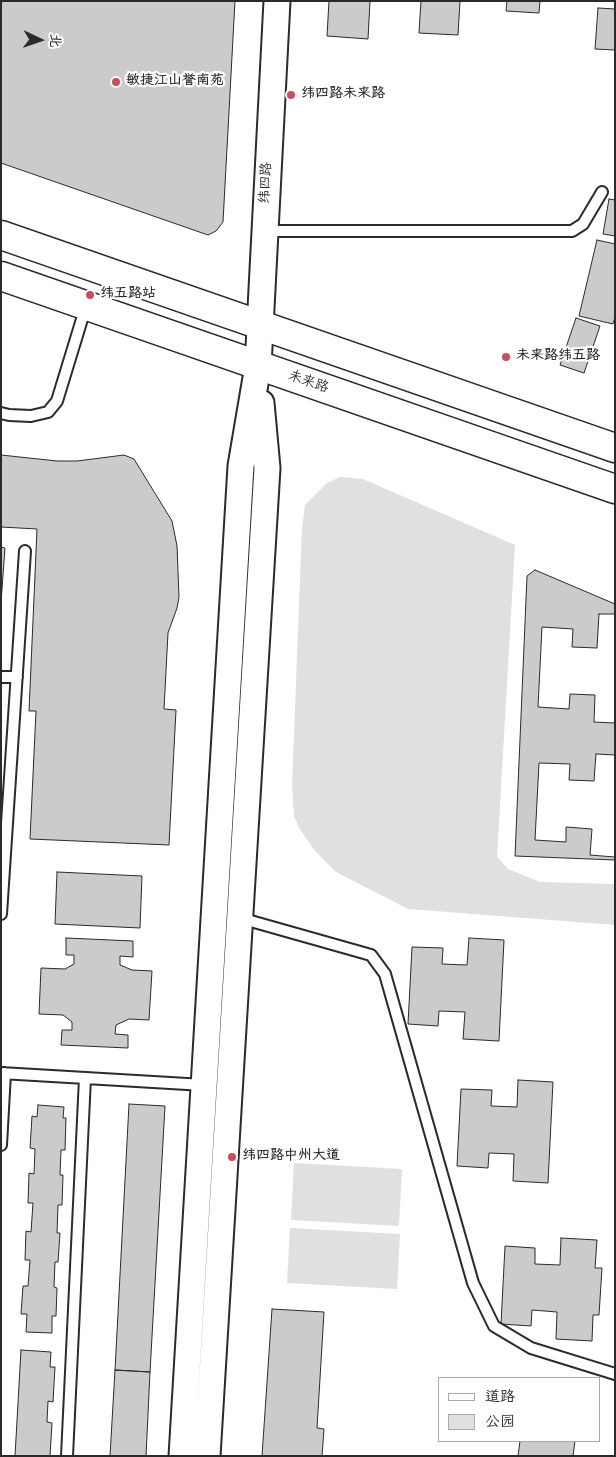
<!DOCTYPE html>
<meta charset="utf-8">
<style>
body{margin:0}
#map{position:relative;width:616px;height:1457px;overflow:hidden;background:#fff;font-family:Kalam,"LXGW WenKai TC",sans-serif}
canvas{display:block}
.frame{position:absolute;inset:0;border:2px solid #2b2b2b;pointer-events:none}
.legend{position:absolute;left:438px;top:1377px;width:162px;height:65px;box-sizing:border-box;background:#fff;border:1px solid #aaa;margin:0;padding:6px 9px;list-style:none;font-size:15px;color:#2b2b2b}
.legend li{display:flex;align-items:center;gap:10px;height:25px}
.legend b{width:25px;border:1px solid #aaa}
.north{position:absolute;left:15px;top:15px;width:50px;height:50px;-webkit-text-stroke:4px #fff;paint-order:stroke;rotate:93deg;font-size:14px;font-weight:700;line-height:20px;text-align:center;color:#2b2b2b}
.north::after{content:'';display:block;margin:auto;width:18px;height:22px;background:#2b2b2b;clip-path:polygon(50% 0,100% 100%,50% 72%,0 100%)}
</style>
<div id="map">
<canvas width="616" height="1457"></canvas>
<div class="frame"></div>
<ul class="legend">
<li><b style="height:6px;background:#fff"></b>道路</li>
<li><b style="height:14px;background:#e0e0e0"></b>公园</li>
</ul>
<div class="north">北</div>
</div>
<script>
const context = document.querySelector('canvas').getContext('2d');
context.lineJoin = 'round';
function fillPath(path, color) {
  context.fillStyle = color;
  context.fill(path, 'evenodd');
}
function shape(rows) {
  const path = new Path2D();
  for (const r of rows) {
    path.moveTo(r[0], r[1]);
    for (let i = 2; i < r.length; i += 2) path.lineTo(r[i], r[i + 1]);
  }
  return path;
}
function trace(path, color, width, dash) {
  context.strokeStyle = color;
  context.lineWidth = width;
  context.lineCap = dash ? 'butt' : 'round';
  context.setLineDash(dash || []);
  context.stroke(path);
}
function label(font, color, halo, rows, align = 'center') {
  context.font = font + ' Kalam,"LXGW WenKai TC",sans-serif';
  context.lineWidth = 4.5;
  context.setLineDash([]);
  context.textBaseline = 'middle';
  context.strokeStyle = halo;
  context.fillStyle = color;
  for (const [text, x, y, turn = 0] of rows) {
    context.save();
    context.translate(x, y);
    context.rotate((+turn || 0) * Math.PI / 180);
    context.textAlign = isNaN(turn) ? turn : align;
    if (halo) context.strokeText(text, 0, 0);
    context.fillText(text, 0, 0);
    context.restore();
  }
}
fillPath(shape([
 [340,477,363,479,515,545,497,857,508,869,540,882,615,884,615,925,408,909,336,872,315,851,299,828,294,816,292,785,302,528,305,505,327,483],
 [294,1163,402,1169,399,1226,291,1220],
 [290,1228,400,1234,397,1289,287,1283]
]), '#e0e0e0');
const building = shape([
 [1,1,235,1,223,222,216,231,208,235,1,163,1,1],
 [329,1,370,1,368,39,327,36,329,1],
 [421,1,460,1,458,35,419,33,421,1],
 [507,1,540,1,539,13,506,11,507,1],
 [598,8,615,9,615,50,595,49,598,8],
 [609,199,615,200,615,236,603,234,609,199],
 [597,240,615,244,615,317,613,324,579,316,597,240],
 [576,318,600,326,584,373,560,365,576,318],
 [1,455,57,461,77,461,124,455,134,459,172,521,177,546,179,597,177,608,168,633,164,709,176,710,169,845,30,839,36,711,29,711,37,529,1,527,1,455],
 [1,547,5,548,1,603,1,547],
 [535,570,615,604,615,860,515,856,527,576,535,570],
 [599,614,615,614,615,723,594,722,595,695,570,694,569,709,538,707,542,627,573,629,572,647,597,648,599,614],
 [596,754,615,755,615,857,590,855,592,829,566,827,566,842,535,840,539,763,570,764,569,780,594,781,596,754],
 [57,872,142,876,140,928,55,924,57,872],
 [66,938,133,941,133,957,120,956,120,965,132,970,152,971,149,1020,129,1019,116,1025,115,1034,128,1035,128,1048,61,1045,62,1030,72,1030,72,1022,63,1015,39,1014,41,968,65,969,74,964,74,955,66,955,66,938],
 [469,938,504,940,499,1041,463,1039,465,1012,439,1011,438,1026,408,1024,412,947,443,948,442,964,467,965,469,938],
 [518,1080,553,1082,548,1183,513,1181,514,1154,489,1153,488,1168,457,1166,461,1089,492,1090,491,1106,517,1107,518,1080],
 [129,1104,165,1106,150,1372,115,1370,129,1104],
 [38,1105,64,1107,63,1118,66,1118,65,1150,61,1150,60,1175,63,1175,62,1205,58,1205,57,1233,60,1233,58,1262,55,1262,54,1287,57,1288,56,1316,52,1316,52,1333,26,1332,27,1314,21,1314,23,1286,28,1286,30,1260,25,1260,26,1231,31,1232,33,1203,28,1203,29,1173,34,1174,35,1149,30,1148,32,1116,37,1117,38,1105],
 [561,1238,597,1240,595,1268,602,1268,599,1315,593,1315,592,1341,556,1339,557,1312,532,1310,531,1326,501,1324,505,1246,535,1248,535,1264,560,1265,561,1238],
 [272,1309,324,1312,317,1428,324,1429,322,1456,262,1456,272,1309],
 [21,1350,51,1352,50,1367,55,1367,53,1402,48,1401,47,1422,52,1423,50,1456,15,1456,21,1350],
 [115,1370,150,1372,146,1456,110,1456,115,1370],
 [520,1441,575,1441,573,1456,518,1456,520,1441]
]);
fillPath(building, '#cbcbcb');
trace(building, '#2b2b2b', 1);
const service = shape([
 [265,231,572,231,583,224,602,192],
 [1,413,9,415,31,416,48,412,57,401,86,306],
 [1,677,17,677],
 [1,914,25,551],
 [240,918,371,955,385,974,473,1283,494,1326,531,1348,615,1374],
 [1,1073,204,1085],
 [1,1145,5,1073],
 [67,1456,85,1078]
]);
const tertiary = shape([
 [182,1456,241,466,258,366,277,1],
 [207,1456,267,468,261,403]
]);
const primary = shape([
 [1,235,615,448],
 [1,276,615,489]
]);
trace(service, '#2b2b2b', 14);
trace(tertiary, '#2b2b2b', 29);
trace(primary, '#2b2b2b', 31);
trace(service, '#fff', 10);
trace(tertiary, '#fff', 25);
trace(primary, '#fff', 28);
for (const [x, y, r, color] of [
 [116,82,5,"#d1495b"],
 [291,95,5,"#d1495b"],
 [90,295,5,"#d1495b"],
 [506,357,5,"#d1495b"],
 [232,1157,5,"#d1495b"]
]) {
  const dot = new Path2D();
  dot.arc(x, y, r, 0, 2 * Math.PI);
  context.fillStyle = color;
  context.fill(dot);
  trace(dot, '#fff', 2);
}
label('bold 14px', '#2b2b2b', '#fff', [
 ["敏捷江山誉南苑",126,82],
 ["纬四路未来路",301,95],
 ["纬五路站",100,295],
 ["未来路纬五路",516,357],
 ["纬四路中州大道",242,1157]
], 'left');
label('14px', '#2b2b2b', '#fff', [
 ["纬四路",267,183,-87],
 ["未来路",308,383,19]
]);
</script>
